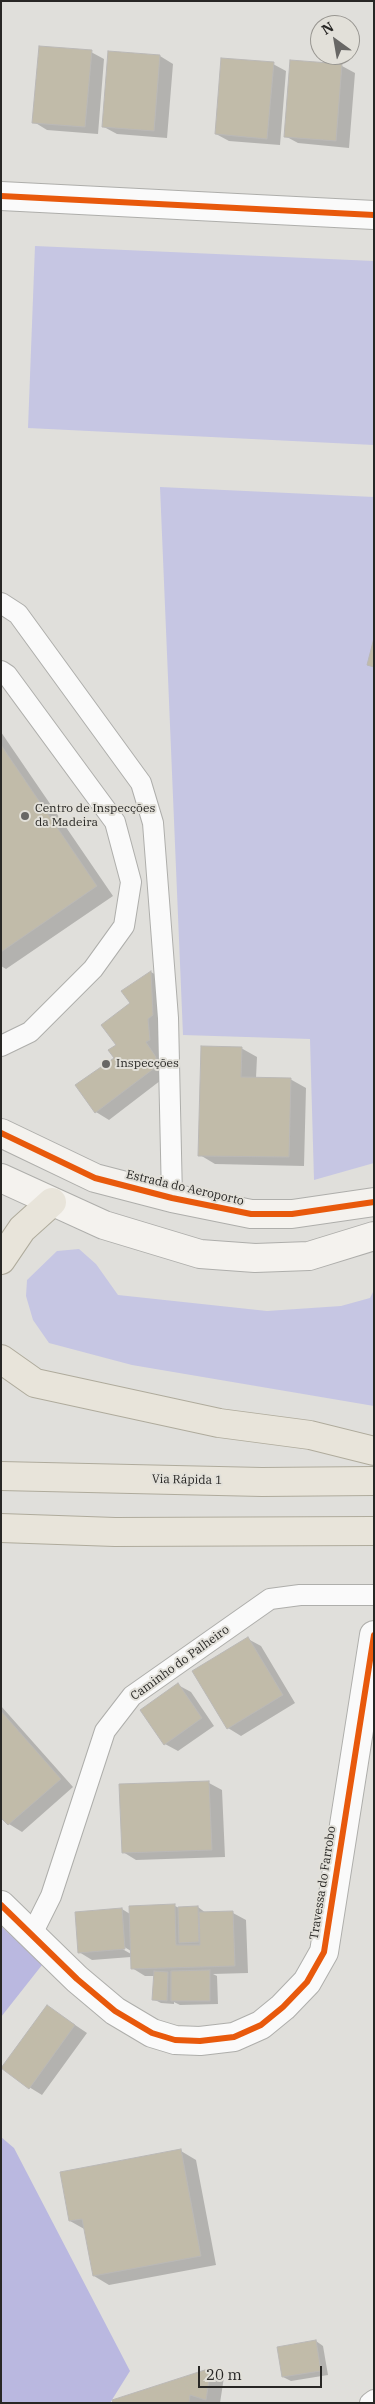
<!DOCTYPE html>
<meta charset="utf-8">
<style>
body{margin:0}
#map{position:relative;width:375px;height:2404px;overflow:hidden;background:#e0dfdb;font-family:"IBM Plex Serif",serif}
canvas{display:block}
.frame{position:absolute;inset:0;border:2px solid #282725;pointer-events:none}
.north{position:absolute;left:310px;top:15px;width:50px;height:50px;box-sizing:border-box;background:#e2e0d9;border:1px solid #989691;border-radius:50%;rotate:328deg;font-size:14px;font-weight:700;line-height:20px;text-align:center;color:#282725}
.north::after{content:'';display:block;margin:auto;width:18px;height:22px;background:#686765;clip-path:polygon(50% 0,100% 100%,50% 72%,0 100%)}
.scale{position:absolute;left:198px;top:2366px;width:124px;height:22px;box-sizing:border-box;border:2px solid #282725;border-top:0;padding-left:6px;font-size:15px;line-height:18px;white-space:nowrap;color:#282725;-webkit-text-stroke:4px #e2e0d9;paint-order:stroke}
</style>
<div id="map">
<canvas width="375" height="2404"></canvas>
<div class="frame"></div>
<div class="north">N</div>
<div class="scale">20 m</div>
</div>
<script>
const context = document.querySelector('canvas').getContext('2d');
context.lineJoin = 'round';
function fillPath(path, color) {
  context.fillStyle = color;
  context.fill(path, 'evenodd');
}
function shape(rows) {
  const path = new Path2D();
  for (const r of rows) {
    path.moveTo(r[0], r[1]);
    for (let i = 2; i < r.length; i += 2) path.lineTo(r[i], r[i + 1]);
  }
  return path;
}
function trace(path, color, width, dash) {
  context.strokeStyle = color;
  context.lineWidth = width;
  context.lineCap = dash ? 'butt' : 'round';
  context.setLineDash(dash || []);
  context.stroke(path);
}
function label(font, color, halo, rows, align = 'center') {
  context.font = font + ' "IBM Plex Serif",serif';
  context.lineWidth = 4;
  context.setLineDash([]);
  context.textBaseline = 'middle';
  context.strokeStyle = halo;
  context.fillStyle = color;
  for (const [text, x, y, turn = 0] of rows) {
    context.save();
    context.translate(x, y);
    context.rotate((+turn || 0) * Math.PI / 180);
    context.textAlign = isNaN(turn) ? turn : align;
    if (halo) context.strokeText(text, 0, 0);
    context.fillText(text, 0, 0);
    context.restore();
  }
}
fillPath(shape([
 [35,246,374,261,374,445,28,428],
 [160,487,374,497,374,1163,314,1180,310,1039,183,1035],
 [79,1249,96,1264,118,1295,267,1311,341,1306,370,1298,374,1290,374,1406,132,1365,49,1343,33,1320,26,1296,27,1280,57,1251]
]), '#c6c6e3');
fillPath(shape([
 [1,1926,42,1965,1,2017],
 [1,2137,14,2148,130,2371,110,2403,1,2403]
]), '#bab8e0');
fillPath(shape([
 [91,52,104,59,98,134,47,130,34,122],
 [110,52,160,56,173,64,167,138,117,134,104,127],
 [291,62,342,66,355,73,349,148,298,143,285,136],
 [273,64,286,71,280,145,229,141,216,134],
 [1,732,113,896,6,969,1,966],
 [151,972,163,979,169,1074,109,1120,96,1112,116,1058,118,1045,132,1003],
 [241,1048,257,1057,256,1078,290,1079,306,1088,304,1166,215,1164,200,1155],
 [248,1639,261,1646,295,1703,241,1736,228,1728],
 [178,1685,191,1692,214,1726,178,1751,165,1744],
 [1,1706,73,1787,22,1832,9,1824,1,1816],
 [209,1783,222,1790,225,1857,136,1860,123,1852,121,1786],
 [175,1906,179,1908,198,1907,206,1913,233,1913,246,1920,248,1973,213,1974,217,1976,218,2004,180,2005,174,2002,174,2004,161,2003,153,1999,155,1976,145,1976,132,1968,131,1957,92,1960,79,1952,76,1913,122,1909,130,1914],
 [121,1945,131,1951,131,1954,119,1947],
 [47,2006,87,2033,42,2095,29,2087],
 [181,2151,196,2160,216,2265,109,2285,94,2276,86,2230,70,2221],
 [316,2341,323,2346,328,2375,291,2381,283,2377],
 [211,2370,224,2377,220,2403,114,2403,114,2401]
]), '#0003');
const building = shape([
 [39,46,92,50,85,127,32,123,39,46],
 [108,51,160,55,154,131,102,127,108,51],
 [221,58,274,62,267,139,215,134,221,58],
 [290,60,342,64,336,141,284,137,290,60],
 [374,638,374,667,367,665,374,638],
 [1,745,97,886,1,952,1,745],
 [151,971,153,1015,148,1019,150,1040,146,1042,156,1057,156,1067,95,1113,75,1085,114,1058,108,1050,116,1045,101,1025,130,1003,121,991,151,971],
 [201,1046,242,1047,241,1077,291,1078,289,1157,198,1156,201,1046],
 [248,1637,283,1695,227,1729,192,1671,248,1637],
 [178,1683,202,1718,164,1745,140,1710,178,1683],
 [1,1711,61,1779,8,1825,1,1818,1,1711],
 [209,1781,212,1850,122,1853,119,1784,209,1781],
 [175,1904,176,1945,200,1945,199,1912,233,1911,235,1966,131,1969,129,1906,175,1904],
 [198,1906,199,1942,179,1943,178,1907,198,1906],
 [122,1908,125,1949,78,1953,75,1912,122,1908],
 [210,1970,210,2001,171,2001,171,1971,210,1970],
 [154,1971,168,1972,167,2001,152,2000,154,1971],
 [47,2005,75,2025,29,2089,1,2068,47,2005],
 [181,2149,201,2256,93,2276,82,2219,69,2221,60,2172,181,2149],
 [316,2340,321,2371,282,2377,277,2347,316,2340],
 [211,2368,206,2400,190,2395,189,2403,113,2403,112,2400,211,2368]
]);
fillPath(building, '#c1bba9');
trace(building, '#bab8b6', 1);
const service = shape([
 [1,603,18,614,141,783,153,823,168,1018,172,1198],
 [1,671,7,675,115,822,131,882,124,926,93,969,30,1032,1,1046],
 [31,1936,51,1896,105,1731,132,1696,270,1599,300,1595,374,1595],
 [370,2403,374,2400]
]);
const minor = shape([
 [1,196,374,215],
 [1,1905,77,1979,115,2011,152,2033,175,2040,200,2041,234,2037,261,2025,283,2007,307,1982,324,1952,374,1635]
]);
const secondary = shape([
 [1,1133,95,1178,172,1198,251,1214,292,1214,374,1202],
 [1,1178,104,1225,200,1254,255,1258,309,1256,374,1236]
]);
const trunk = shape([
 [1,1260,22,1229,52,1202],
 [1,1359,35,1383,219,1423,310,1435,374,1451],
 [1,1476,262,1482,374,1481],
 [1,1528,115,1532,374,1531]
]);
trace(service, '#aeaeab', 22);
trace(minor, '#aeaeab', 30);
trace(secondary, '#aeaeab', 30);
trace(trunk, '#afab9c', 30);
trace(service, '#fafafa', 20);
trace(minor, '#fafafa', 28);
trace(secondary, '#f4f2ee', 28);
trace(trunk, '#e8e4da', 28);
trace(shape([
 [1,196,374,215],
 [1,1133,95,1178,172,1198,251,1214,292,1214,374,1202],
 [1,1905,77,1979,115,2011,152,2033,175,2040,200,2041,234,2037,261,2025,283,2007,307,1982,324,1952,374,1635]
]), '#e8590c', 6);
for (const [x, y, r, color] of [
 [25,816,5,"#686765"],
 [106,1064,5,"#686765"]
]) {
  const dot = new Path2D();
  dot.arc(x, y, r, 0, 2 * Math.PI);
  context.fillStyle = color;
  context.fill(dot);
  trace(dot, '#e2e0d9', 2);
}
label('12px', '#282725', '#e2e0d9', [
 ["Centro de Inspecções",35,809],
 ["da Madeira",35,823],
 ["Inspecções",116,1064]
], 'left');
label('12px', '#282725', '#e2e0d9', [
 ["Estrada do Aeroporto",185,1188,13],
 ["Via Rápida 1",187,1480,1],
 ["Caminho do Palheiro",180,1663,-36],
 ["Travessa do Farrobo",323,1883,-81]
]);
</script>
